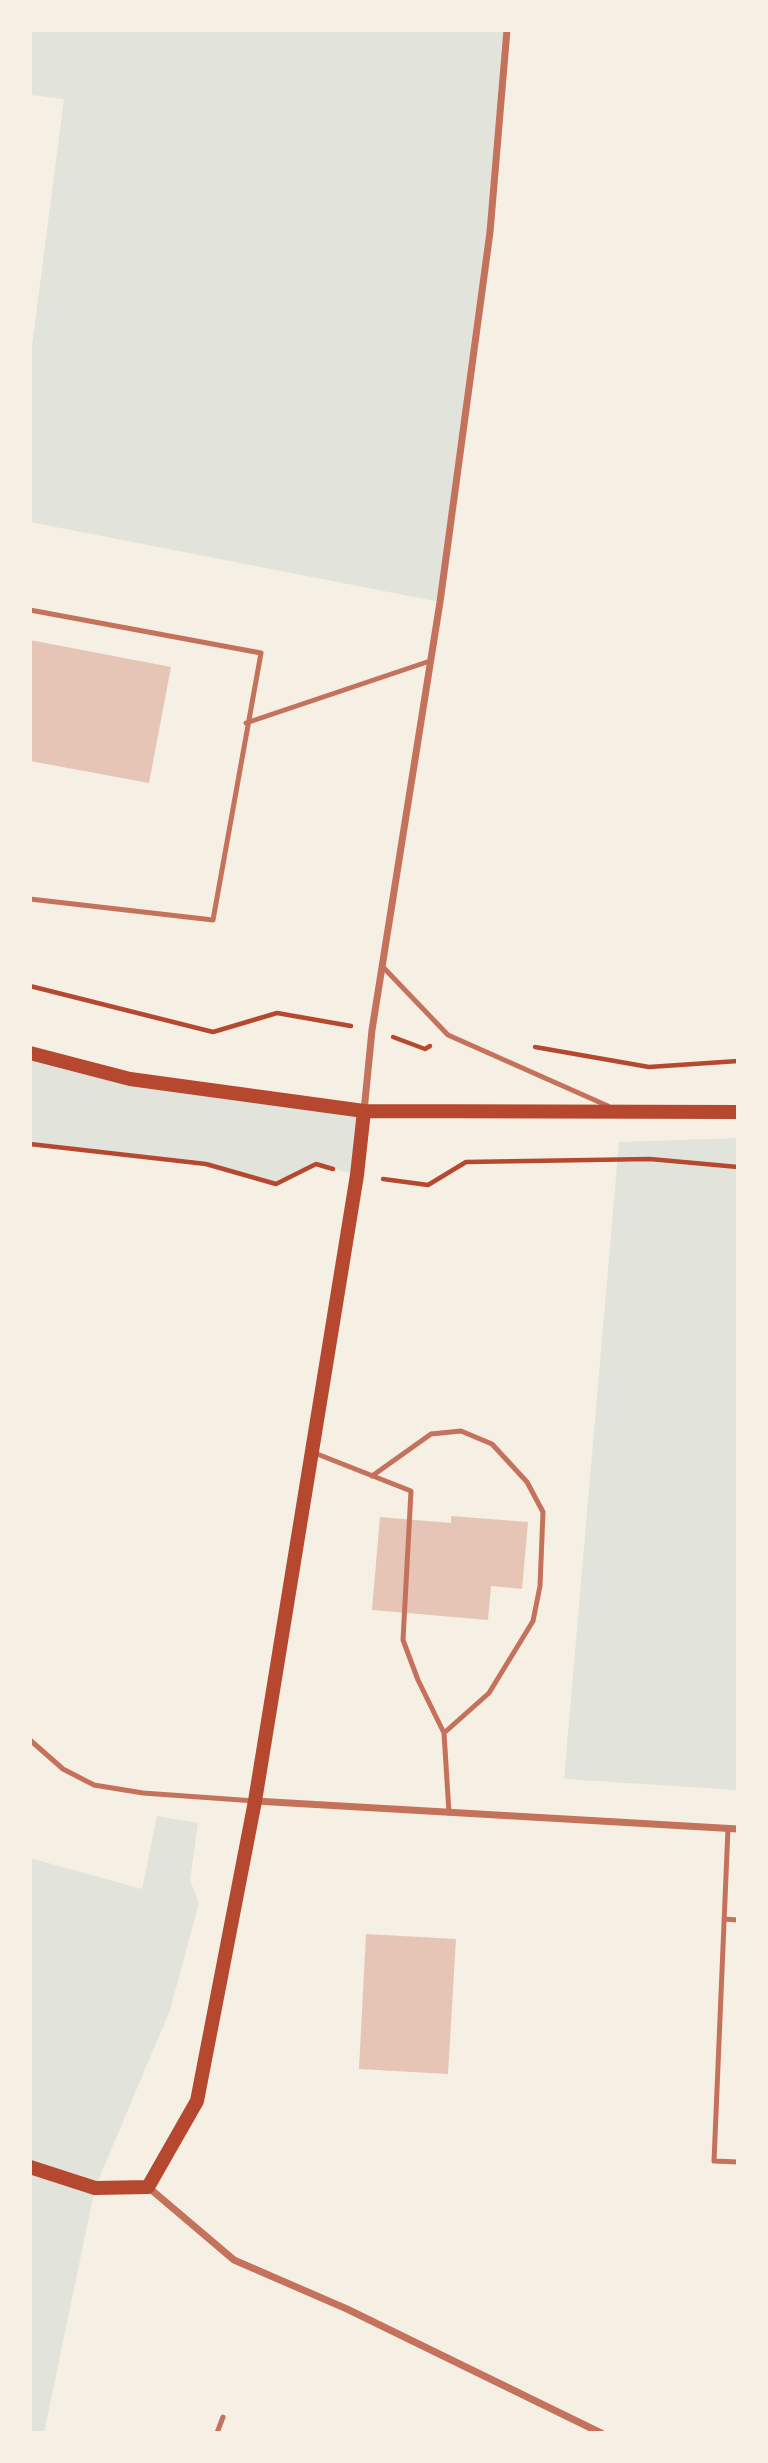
<!DOCTYPE html>
<style>
body{margin:0}
#map{position:relative;width:768px;height:2463px;overflow:hidden;background:#f6efe4;font-family:"PT Sans Narrow",sans-serif}
canvas{display:block}
.frame{position:absolute;inset:0;border:32px solid #f6efe4;pointer-events:none}
</style>
<div id="map">
<canvas width="768" height="2463"></canvas>
<div class="frame"></div>
</div>
<script>
const context = document.querySelector('canvas').getContext('2d');
context.lineJoin = 'round';
function fillPath(path, color) {
  context.fillStyle = color;
  context.fill(path, 'evenodd');
}
function shape(rows) {
  const path = new Path2D();
  for (const r of rows) {
    path.moveTo(r[0], r[1]);
    for (let i = 2; i < r.length; i += 2) path.lineTo(r[i], r[i + 1]);
  }
  return path;
}
function trace(path, color, width, dash) {
  context.strokeStyle = color;
  context.lineWidth = width;
  context.lineCap = dash ? 'butt' : 'round';
  context.setLineDash(dash || []);
  context.stroke(path);
}
fillPath(shape([
 [30,30,507,30,490,232,440,602,30,522,30,361,64,99,30,95],
 [30,1053,130,1079,364,1111,357,1175,316,1164,276,1184,206,1164,30,1144],
 [738,1138,738,1790,564,1779,619,1142],
 [157,1816,198,1823,190,1880,199,1903,170,2010,95,2188,44,2433,30,2433,30,1858,142,1889]
]), '#e2e4dc');
fillPath(shape([
 [30,640,171,667,149,783,30,761],
 [451,1516,528,1522,522,1589,491,1586,488,1620,372,1610,380,1517,451,1523],
 [366,1934,456,1939,448,2074,359,2069]
]), '#e6c5b7');
trace(shape([
 [30,986,213,1032,277,1013,351,1026],
 [393,1037,425,1049,430,1046],
 [535,1047,649,1067,738,1061],
 [30,1144,206,1164,276,1184,316,1164,333,1169],
 [383,1179,428,1185,466,1162,650,1159,738,1167]
]), '#b5482f', 4.5);
trace(shape([
 [30,610,261,653,213,920,30,899],
 [246,723,430,661],
 [382,966,448,1035,608,1106],
 [312,1452,411,1491,403,1640,418,1680,444,1733,449,1813],
 [372,1476,431,1434,461,1431,492,1444,527,1482,543,1512,540,1586,533,1621,489,1693,444,1733],
 [30,1740,63,1769,94,1785,143,1793,255,1801],
 [728,1828,714,2161,738,2162],
 [724,1919,738,1920],
 [217,2433,223,2417]
]), '#c5725c', 5);
trace(shape([
 [364,1111,372,1030,440,602,490,232,507,30],
 [255,1801,738,1829],
 [148,2187,234,2260,347,2309,601,2433]
]), '#c5725c', 7);
trace(shape([
 [30,1053,130,1079,364,1111,738,1112],
 [30,2167,95,2188,148,2187,197,2101,255,1801,357,1175,364,1111]
]), '#b5482f', 14);
</script>
